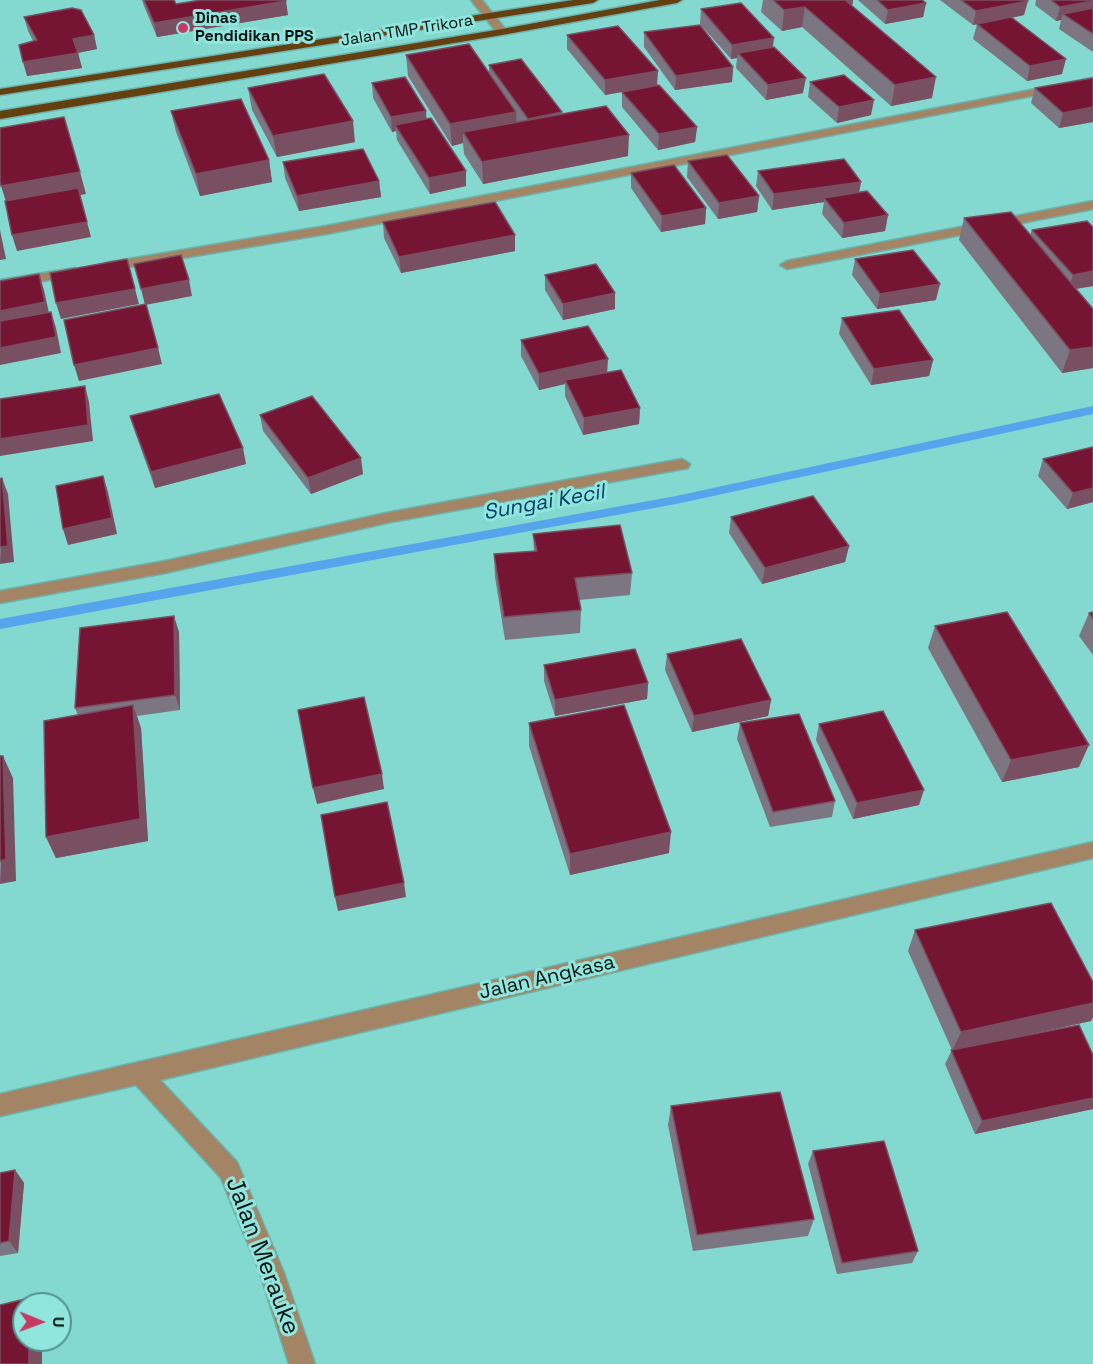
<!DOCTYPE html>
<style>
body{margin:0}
#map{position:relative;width:1093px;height:1364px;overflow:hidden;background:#83d8d0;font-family:"Space Grotesk",sans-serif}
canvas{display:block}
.north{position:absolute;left:12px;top:1292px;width:60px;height:60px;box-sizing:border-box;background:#90e5dd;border:2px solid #56918b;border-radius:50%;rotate:91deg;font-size:16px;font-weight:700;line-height:24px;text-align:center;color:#001210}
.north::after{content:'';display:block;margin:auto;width:21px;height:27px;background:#c83962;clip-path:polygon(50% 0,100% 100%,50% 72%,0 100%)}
</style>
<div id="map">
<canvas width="1093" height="1364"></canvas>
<div class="north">U</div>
</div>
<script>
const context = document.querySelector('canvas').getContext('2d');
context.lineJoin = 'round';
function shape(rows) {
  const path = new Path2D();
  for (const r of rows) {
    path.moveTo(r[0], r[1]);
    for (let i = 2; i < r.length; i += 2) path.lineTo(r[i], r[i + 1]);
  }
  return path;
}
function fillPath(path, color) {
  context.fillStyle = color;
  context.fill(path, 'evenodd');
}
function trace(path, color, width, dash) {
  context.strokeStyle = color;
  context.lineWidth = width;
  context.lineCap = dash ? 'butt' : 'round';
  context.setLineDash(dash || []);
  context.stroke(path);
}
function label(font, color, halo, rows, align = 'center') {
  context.font = font + ' "Space Grotesk",sans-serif';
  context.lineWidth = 6;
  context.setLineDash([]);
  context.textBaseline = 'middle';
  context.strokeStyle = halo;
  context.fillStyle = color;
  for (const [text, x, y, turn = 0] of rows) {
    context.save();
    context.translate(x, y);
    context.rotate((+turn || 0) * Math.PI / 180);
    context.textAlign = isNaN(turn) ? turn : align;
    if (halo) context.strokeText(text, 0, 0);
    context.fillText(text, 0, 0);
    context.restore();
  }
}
fillPath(shape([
 [1093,406,1093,414,676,504,0,629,0,619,676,496,1093,406]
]), '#56a5ec');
const minor = shape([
 [471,0,482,0,506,30,506,34,498,34,471,0],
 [1093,78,1093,84,326,234,105,271,98,267,105,263,326,226,1093,78],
 [1093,201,1093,209,787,269,780,265,787,261,1093,201],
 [75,268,82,272,80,275,0,288,0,280,75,268],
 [682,459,690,464,688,468,391,522,165,573,0,603,0,591,165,561,391,512,682,459],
 [1093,842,1093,858,160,1080,237,1162,284,1273,315,1364,289,1364,260,1273,221,1178,136,1085,0,1116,0,1094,1093,842]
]);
const highway = shape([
 [573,0,598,0,593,3,0,95,0,89,573,0],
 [660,0,682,0,677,3,502,35,0,119,0,111,502,29,660,0]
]);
trace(minor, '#6bb4ad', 3);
trace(highway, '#6bb4ad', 3);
fillPath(minor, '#a38464');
fillPath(highway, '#643f10');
fillPath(shape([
 [142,0,174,0,176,4,288,15,157,37,144,6],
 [763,0,853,0,852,6,932,98,891,106,802,27,782,31,761,12],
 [858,0,922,0,926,3,923,17,885,24],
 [940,0,1026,0,1024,15,1012,18,1062,74,1027,81,973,39,977,24,973,25],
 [1036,0,1093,0,1093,52,1059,29,1061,20,1056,21,1035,5],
 [701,9,773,47,803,93,766,100,736,68,737,58,731,59,700,24],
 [24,17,94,35,97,49,78,53,82,68,27,76,33,41,28,31],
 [644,32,733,67,732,82,675,90,644,47],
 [567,35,657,86,697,127,695,142,658,150,622,107,622,92,647,87,605,95,567,49],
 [406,55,489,73,489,65,628,156,483,184,464,154,463,143,452,146,408,76],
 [1093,78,1093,122,1059,128,1031,103,1035,88],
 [810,82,871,115,837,123,808,97],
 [372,83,426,119,466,171,466,186,430,194,397,140,396,131,392,132,373,98],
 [248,88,355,142,277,157,252,110],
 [171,111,269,160,272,182,200,196,176,132],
 [688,161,759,196,757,212,718,219,687,177],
 [283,162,379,181,381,197,299,211,285,178],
 [758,171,861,182,859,192,888,215,885,231,842,238,822,214,824,202,772,210,756,186],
 [631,173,706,208,705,224,661,232,631,188],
 [964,218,1030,235,1032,230,1093,227,1093,286,1076,289,1093,309,1093,368,1062,373,959,240],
 [383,222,515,235,515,251,401,273,384,238],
 [855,259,936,300,877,309,852,275],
 [545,275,615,309,563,320,545,290],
 [842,318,933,360,929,376,871,385,839,334],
 [521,340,607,373,640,408,639,424,583,435,565,396,565,384,539,390,521,356],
 [260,415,363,474,311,494,263,431],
 [130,416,246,464,155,488,135,432],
 [1093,447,1093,502,1067,509,1038,476,1043,459],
 [731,517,849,546,845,562,762,584,729,533],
 [533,534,632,573,630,595,579,600,581,610,580,633,505,640,495,577,494,554,534,551],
 [1093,612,1093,655,1079,636,1089,613],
 [935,626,1079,767,1002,782,928,648],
 [179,632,180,710,137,716,141,728,148,841,56,858,46,837,78,715,75,708],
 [667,654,771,700,768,716,692,732,665,670],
 [544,665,648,683,647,699,555,716,544,681],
 [529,723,669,853,570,875,529,746],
 [740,723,835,801,832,817,770,827,737,739],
 [819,724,919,805,853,819,816,740],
 [915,930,1093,982,1093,1017,1091,1021,998,1041,1093,1055,1093,1109,975,1134,945,1064,952,1050,908,951],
 [671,1106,814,1219,808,1236,693,1251,668,1125],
 [813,1151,918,1251,912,1263,837,1274,808,1164],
 [15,1170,24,1183,18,1253,0,1256,0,1173]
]), '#7c7682');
fillPath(shape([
 [844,0,853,0,850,19],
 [286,1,288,15,157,37,154,23],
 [1028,1,1024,15,973,25,976,11],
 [1093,1,1093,15,1063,14,1061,20,1056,21,1060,7],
 [926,3,923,17,885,24,888,10],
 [805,7,802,27,782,31,784,10],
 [94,35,97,49,77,53,73,39],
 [774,38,772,53,738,53,737,58,731,59,732,45],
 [78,53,82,68,27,76,23,62],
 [1066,59,1062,74,1027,81,1030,66],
 [733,67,732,82,675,90,676,76],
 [658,71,657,86,605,95,605,80],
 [936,77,932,98,891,106,895,85],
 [806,78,803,93,766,100,768,85],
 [874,100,871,115,837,123,839,107],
 [1093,107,1093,122,1059,128,1063,113],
 [426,111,427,126,395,125,396,131,392,132,391,117],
 [516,112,517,134,463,132,463,143,452,146,450,124],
 [353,121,355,142,277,157,273,136],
 [697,127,695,142,658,150,659,134],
 [629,135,628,156,483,184,482,162],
 [269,160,272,182,200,196,196,174],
 [466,171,466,186,430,194,429,178],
 [80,172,86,194,8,208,1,186],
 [379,181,381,197,299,211,297,196],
 [861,182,858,198,824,198,824,202,772,210,774,194],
 [759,196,757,212,718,219,719,203],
 [706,208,705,224,661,232,662,216],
 [888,215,885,231,842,238,844,223],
 [87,222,91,237,17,251,12,235],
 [0,230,6,259,0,260],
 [515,235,515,251,401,273,399,257],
 [1093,271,1093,286,1068,290,1073,275],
 [39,274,44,290,50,318,0,327,0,311],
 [189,280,192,296,145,305,141,289],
 [940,284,936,300,877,309,880,294],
 [135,289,139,304,61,319,56,303],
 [615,293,615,309,563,320,563,304],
 [51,312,56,328,61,353,0,365,0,348],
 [1093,347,1093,368,1062,373,1070,350],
 [158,348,162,364,79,381,74,365],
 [608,359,607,375,565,380,565,384,539,390,539,374],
 [933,360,929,376,871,385,874,369],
 [85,386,89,402,93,441,0,456,0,439],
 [640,408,639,424,583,435,584,418],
 [243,448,246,464,155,488,151,472],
 [361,458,363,474,311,494,308,478],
 [103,476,108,492,117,534,68,545,63,529],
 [2,478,8,494,14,562,0,564],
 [1093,488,1093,502,1067,509,1073,493],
 [849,546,845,562,762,584,765,568],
 [174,616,179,632,180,710,175,695],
 [648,683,647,699,555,716,555,700],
 [771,700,768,716,692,732,694,716],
 [133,705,141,728,148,841,56,858,46,837],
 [1089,745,1079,767,1002,782,1011,760],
 [3,756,13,778,16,881,0,884],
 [382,774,384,789,317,804,313,788],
 [924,790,919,805,853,819,857,803],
 [671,832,669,853,570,875,570,854],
 [404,883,406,897,338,911,335,897],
 [1093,1003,1093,1017,1091,1021,952,1051,961,1032],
 [1093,1098,1093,1109,975,1134,982,1121],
 [15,1170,24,1183,18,1253,9,1241],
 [29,1340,42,1340,42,1364,29,1364]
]), '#795062');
const building = shape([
 [144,0,174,0,176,4,201,0,285,0,286,1,154,23,144,0],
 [773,0,845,0,936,77,895,85,805,7,784,10,773,0],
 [877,0,922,0,926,3,888,10,877,0],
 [961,0,1026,0,1028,1,976,11,961,0],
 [1051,0,1093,0,1093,1,1060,7,1051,0],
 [741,3,774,38,732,45,701,9,741,3],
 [72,8,81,10,94,35,73,39,78,53,23,62,19,45,37,40,24,17,72,8],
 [1093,8,1093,34,1063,14,1093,8],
 [1011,17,1066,59,1030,66,977,24,1011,17],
 [700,25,733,67,676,76,644,32,700,25],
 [618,26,658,71,605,80,567,35,618,26],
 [469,44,516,112,450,124,406,55,469,44],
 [774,47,806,78,768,85,738,53,774,47],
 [521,59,562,112,528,119,489,65,521,59],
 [324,74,353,121,273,136,248,88,324,74],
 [844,75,874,100,839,107,810,82,844,75],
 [405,77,426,111,391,117,372,83,405,77],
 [1093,78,1093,107,1063,113,1035,88,1093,78],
 [659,85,697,127,659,134,622,92,659,85],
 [241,99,269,160,196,174,171,111,241,99],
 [606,106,629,135,482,162,463,132,606,106],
 [64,117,80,172,1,186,0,182,0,128,64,117],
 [431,118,466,171,429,178,395,125,431,118],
 [363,149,379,181,297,196,283,162,363,149],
 [727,155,759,196,719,203,688,161,727,155],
 [844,159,861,182,774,194,758,171,844,159],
 [674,165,706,208,662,216,631,173,674,165],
 [78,188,87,222,12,235,5,201,78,188],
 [867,191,888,215,844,223,824,198,867,191],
 [495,202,515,235,399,257,383,222,495,202],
 [1011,212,1093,309,1093,347,1070,350,964,218,1011,212],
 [1087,221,1093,227,1093,271,1073,275,1032,230,1087,221],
 [913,250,940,284,880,294,855,259,913,250],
 [181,255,189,280,141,289,134,264,181,255],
 [127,259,135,289,56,303,50,273,127,259],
 [596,264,615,293,563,304,545,275,596,264],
 [39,274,45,302,0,311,0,281,39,274],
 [146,304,158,348,74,365,64,320,146,304],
 [899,310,933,360,874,369,842,318,899,310],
 [51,312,56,337,0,348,0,321,51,312],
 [588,326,608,359,539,374,521,340,588,326],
 [621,370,640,408,584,418,565,380,621,370],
 [85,386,88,425,0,439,0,399,85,386],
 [219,394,243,448,151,472,130,416,219,394],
 [312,396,361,458,308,478,260,415,312,396],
 [1093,447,1093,488,1073,493,1043,459,1093,447],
 [103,476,112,518,63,529,56,486,103,476],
 [2,478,8,546,0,547,0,479,2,478],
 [813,496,849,546,765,568,731,517,813,496],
 [620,525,632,573,575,578,581,610,504,617,494,554,537,551,533,534,620,525],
 [1007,612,1089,745,1011,760,935,626,1007,612],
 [1093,612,1093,619,1089,613,1093,612],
 [174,616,175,695,75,708,80,628,174,616],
 [741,639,771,700,694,716,667,654,741,639],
 [635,649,648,683,555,700,544,665,635,649],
 [364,697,382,774,313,788,298,710,364,697],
 [133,705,140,819,46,837,44,721,133,705],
 [624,705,671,832,570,854,529,723,624,705],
 [883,711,924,790,857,803,819,724,883,711],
 [799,714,835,801,773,812,740,723,799,714],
 [0,756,3,756,6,859,0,861,0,756],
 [387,802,404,883,335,897,321,815,387,802],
 [1051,903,1093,982,1093,1003,961,1032,915,930,1051,903],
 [1079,1025,1093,1055,1093,1098,982,1121,951,1050,1079,1025],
 [780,1092,814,1219,697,1235,671,1106,780,1092],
 [884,1141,918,1251,842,1263,813,1151,884,1141],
 [15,1170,9,1241,0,1243,0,1173,15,1170],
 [29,1298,29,1304,24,1304,24,1340,29,1340,29,1364,0,1364,0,1305,29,1298]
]);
fillPath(building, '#751533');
trace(building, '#795062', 1.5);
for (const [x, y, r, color] of [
 [183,28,6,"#c83962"]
]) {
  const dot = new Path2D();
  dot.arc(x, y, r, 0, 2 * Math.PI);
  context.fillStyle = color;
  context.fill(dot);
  trace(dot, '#90e5dd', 2);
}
label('bold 16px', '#001210', '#90e5dd', [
 ["Dinas",195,19],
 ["Pendidikan PPS",195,37]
], 'left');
label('16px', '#001210', '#90e5dd', [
 ["Jalan TMP Trikora",407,31,-9]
]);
label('20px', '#001210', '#90e5dd', [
 ["Jalan Angkasa",547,978,-13]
]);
label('italic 21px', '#003d6b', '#90e5dd', [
 ["Sungai Kecil",544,503,-10]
]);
label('24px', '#001210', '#90e5dd', [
 ["Jalan Merauke",262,1256,69]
]);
</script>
